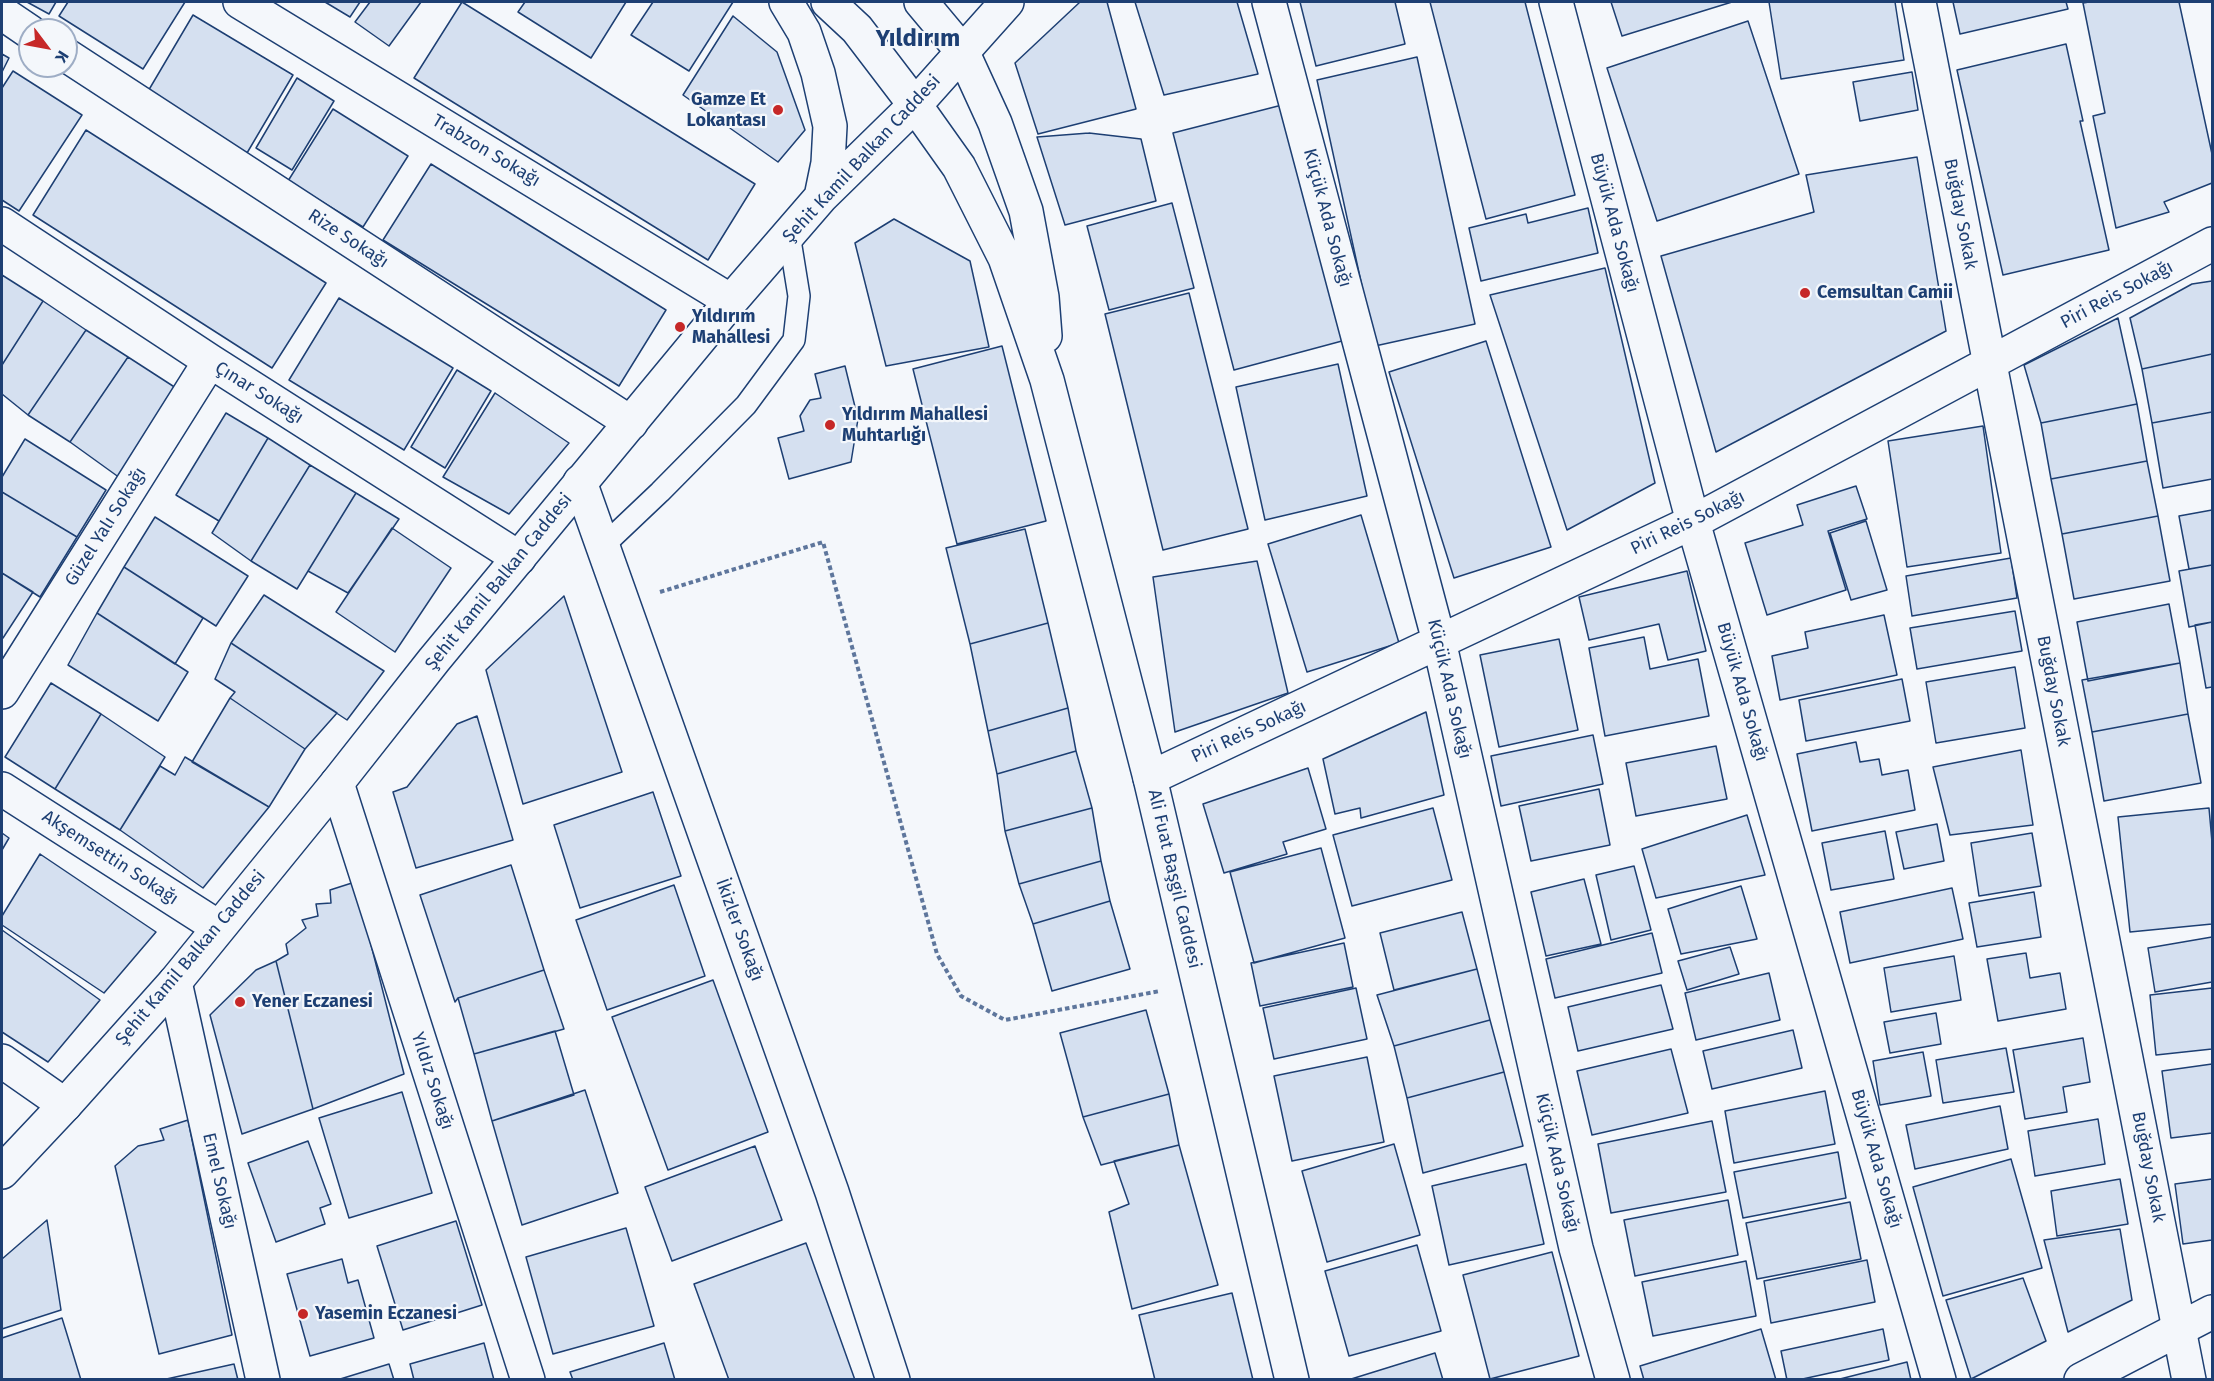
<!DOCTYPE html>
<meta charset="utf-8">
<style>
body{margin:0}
#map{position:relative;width:2214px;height:1381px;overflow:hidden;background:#f4f7fb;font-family:"Fira Sans",sans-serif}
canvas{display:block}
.frame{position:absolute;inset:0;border:3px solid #1d3f73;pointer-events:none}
.north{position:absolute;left:18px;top:18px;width:60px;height:60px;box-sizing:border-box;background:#f4f7fb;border:2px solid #9eadc5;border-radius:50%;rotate:122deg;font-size:16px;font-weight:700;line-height:24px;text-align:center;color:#1d3f73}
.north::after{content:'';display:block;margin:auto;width:21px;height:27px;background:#c62828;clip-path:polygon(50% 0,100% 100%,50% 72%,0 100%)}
</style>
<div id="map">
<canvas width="2214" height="1381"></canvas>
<div class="frame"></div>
<div class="north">K</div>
</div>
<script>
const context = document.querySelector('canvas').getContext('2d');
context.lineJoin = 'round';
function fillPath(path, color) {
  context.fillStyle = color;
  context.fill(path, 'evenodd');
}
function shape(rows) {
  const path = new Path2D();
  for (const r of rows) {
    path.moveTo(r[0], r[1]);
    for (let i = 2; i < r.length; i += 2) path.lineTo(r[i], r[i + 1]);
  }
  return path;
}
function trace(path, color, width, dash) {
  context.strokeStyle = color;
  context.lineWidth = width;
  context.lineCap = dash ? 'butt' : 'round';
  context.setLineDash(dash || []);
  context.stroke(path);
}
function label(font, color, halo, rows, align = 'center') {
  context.font = font + ' "Fira Sans",sans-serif';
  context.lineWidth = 4.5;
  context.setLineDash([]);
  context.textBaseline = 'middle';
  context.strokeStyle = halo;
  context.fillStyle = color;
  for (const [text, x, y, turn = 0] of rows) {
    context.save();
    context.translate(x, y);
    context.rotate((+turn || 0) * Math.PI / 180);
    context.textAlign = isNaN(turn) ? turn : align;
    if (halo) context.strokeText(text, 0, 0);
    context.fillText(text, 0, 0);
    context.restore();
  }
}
const building = shape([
 [27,2,56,2,49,14,27,2],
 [68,2,185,2,143,69,59,16,68,2],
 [325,2,360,2,350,17,325,2],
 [370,2,421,2,389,46,355,22,370,2],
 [462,2,755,184,708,260,414,78,462,2],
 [525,2,626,2,591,58,518,12,525,2],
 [653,2,733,2,689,71,631,35,653,2],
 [1080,2,1107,2,1136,109,1038,134,1015,63,1080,2],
 [1135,2,1237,2,1258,74,1164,95,1135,2],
 [1300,2,1395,2,1405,44,1316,66,1300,2],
 [1430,2,1525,2,1575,195,1486,219,1430,2],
 [1611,2,1732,2,1622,36,1611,2],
 [1769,2,1895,2,1904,60,1781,79,1769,2],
 [1953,2,2066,2,2068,9,1960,34,1953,2],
 [2089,2,2179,2,2212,154,2212,183,2164,202,2169,212,2116,228,2093,116,2105,113,2083,3,2089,2],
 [193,15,293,75,247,153,147,93,193,15],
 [733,16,777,52,805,130,778,162,683,95,733,16],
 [1748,21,1799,174,1657,221,1607,68,1748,21],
 [2066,44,2083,121,2080,121,2109,250,2003,275,1957,70,2066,44],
 [2,54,9,58,2,72,2,54],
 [1417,57,1475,324,1375,346,1317,80,1417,57],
 [13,71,82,115,19,211,2,200,2,88,13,71],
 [1912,72,1918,110,1860,121,1853,82,1912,72],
 [297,78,334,101,292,170,256,148,297,78],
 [1282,105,1342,341,1234,370,1173,133,1282,105],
 [333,109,408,156,363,227,288,181,333,109],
 [86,130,326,283,272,368,33,215,86,130],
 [1089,133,1141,139,1156,201,1065,225,1037,137,1089,133],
 [1917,157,1946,331,1716,452,1661,256,1814,212,1806,175,1917,157],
 [431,164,666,310,619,386,383,240,431,164],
 [1172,203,1194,288,1109,310,1087,226,1172,203],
 [1588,208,1598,253,1481,281,1469,228,1526,214,1528,223,1588,208],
 [894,219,970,261,989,347,886,366,855,243,894,219],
 [1605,268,1655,483,1567,530,1490,295,1605,268],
 [2,275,43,301,2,365,2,275],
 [2212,281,2212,354,2142,369,2130,318,2192,284,2212,281],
 [1189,293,1248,529,1163,550,1105,314,1189,293],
 [339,298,453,368,404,450,289,380,339,298],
 [43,301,86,330,28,415,2,394,2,365,43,301],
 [2118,318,2137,404,2041,423,2024,365,2118,318],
 [86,330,128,357,70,442,28,415,86,330],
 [1486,341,1551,547,1454,578,1389,372,1486,341],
 [1002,346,1046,521,957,544,913,369,1002,346],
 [2212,354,2212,412,2152,423,2142,369,2212,354],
 [128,357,176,388,120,478,70,442,128,357],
 [1338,364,1367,496,1265,520,1236,387,1338,364],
 [845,366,858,419,851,462,789,479,778,438,804,431,800,416,810,400,821,398,815,374,845,366],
 [457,370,491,391,445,468,411,447,457,370],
 [495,393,569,443,509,514,443,477,495,393],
 [2137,404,2147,461,2051,479,2041,423,2137,404],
 [2212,412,2212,479,2163,488,2152,423,2212,412],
 [226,413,268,438,219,521,176,495,226,413],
 [1983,426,2001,553,1907,567,1888,441,1983,426],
 [268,438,310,465,251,561,212,533,268,438],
 [25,439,106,490,77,537,2,492,2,477,25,439],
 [2147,461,2158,516,2062,534,2051,479,2147,461],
 [310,465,356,493,297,589,251,561,310,465],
 [1856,486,1867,519,1828,531,1846,590,1767,615,1745,543,1803,525,1797,505,1856,486],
 [2,492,77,537,40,597,2,573,2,492],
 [356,493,399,519,348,593,308,571,356,493],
 [2212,510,2212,565,2189,569,2179,516,2212,510],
 [1361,515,1399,643,1307,672,1268,544,1361,515],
 [2158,516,2170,581,2074,599,2062,534,2158,516],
 [155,517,248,576,216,626,124,567,155,517],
 [1866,521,1887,590,1851,600,1830,533,1866,521],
 [392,528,451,568,395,652,336,612,392,528],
 [1025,529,1048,623,970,644,946,548,1025,529],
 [2011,558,2017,598,1912,616,1906,576,2011,558],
 [1257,561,1288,693,1175,732,1153,577,1257,561],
 [2212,565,2212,622,2189,627,2179,571,2212,565],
 [124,567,203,618,175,664,97,613,124,567],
 [1687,571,1706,651,1668,660,1659,624,1589,640,1579,597,1687,571],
 [2,573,33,592,3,638,2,637,2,573],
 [264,595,384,671,347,720,231,643,264,595],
 [564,596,622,772,523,804,486,670,564,596],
 [2169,604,2180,663,2088,681,2077,622,2169,604],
 [2015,611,2022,651,1917,669,1910,628,2015,611],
 [97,613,188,672,158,721,68,665,97,613],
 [1884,615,1897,675,1780,700,1772,656,1808,648,1805,632,1884,615],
 [2212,622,2212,687,2206,688,2195,625,2212,622],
 [1048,623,1068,708,988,731,970,644,1048,623],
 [1644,637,1650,669,1698,659,1709,716,1605,736,1589,648,1644,637],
 [1559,639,1578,730,1499,747,1480,655,1559,639],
 [231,643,337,713,305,749,230,698,235,692,215,679,231,643],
 [2180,663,2188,714,2092,732,2082,680,2180,663],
 [2015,667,2025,728,1936,743,1926,682,2015,667],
 [1902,679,1910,721,1806,741,1799,700,1902,679],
 [51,683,101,714,55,789,5,757,51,683],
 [230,698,305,749,269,807,192,762,230,698],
 [1068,708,1076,751,997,774,988,731,1068,708],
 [1426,712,1444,795,1361,818,1360,808,1335,814,1323,759,1426,712],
 [101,714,165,757,120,830,55,789,101,714],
 [2188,714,2201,783,2104,801,2092,732,2188,714],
 [477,716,513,840,416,868,393,792,407,787,457,724,477,716],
 [1593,735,1603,784,1501,806,1491,756,1593,735],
 [1856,742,1860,762,1879,759,1882,775,1908,770,1915,810,1812,831,1797,754,1856,742],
 [1716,746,1727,799,1636,816,1626,763,1716,746],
 [2021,750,2033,825,1950,835,1933,767,2021,750],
 [1076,751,1092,808,1005,831,997,774,1076,751],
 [185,757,269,807,203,888,120,830,160,766,175,775,185,757],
 [1308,768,1326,829,1283,842,1287,854,1224,873,1203,804,1308,768],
 [1599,789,1610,845,1531,861,1519,806,1599,789],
 [653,792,681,876,580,908,554,825,653,792],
 [1092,808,1101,861,1019,884,1005,831,1092,808],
 [1433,808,1452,880,1352,906,1333,835,1433,808],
 [2209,808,2212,842,2212,924,2130,932,2118,817,2209,808],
 [1747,815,1765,875,1656,898,1642,849,1747,815],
 [1937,824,1944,861,1904,869,1896,832,1937,824],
 [1885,831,1894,879,1831,890,1822,843,1885,831],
 [2,833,9,838,2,850,2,833],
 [2032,833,2041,886,1979,896,1971,843,2032,833],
 [1321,848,1345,938,1254,963,1230,872,1321,848],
 [40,854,156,932,104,993,2,925,2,916,40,854],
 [1101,861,1110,901,1033,924,1019,884,1101,861],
 [511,865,544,970,458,998,455,1002,420,895,511,865],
 [1634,866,1651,930,1611,940,1596,875,1634,866],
 [1584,879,1601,944,1546,956,1531,892,1584,879],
 [355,882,404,1074,313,1109,276,961,288,954,286,944,306,928,302,920,318,916,316,904,331,903,330,890,355,882],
 [674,885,705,976,607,1010,576,920,674,885],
 [1741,886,1757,939,1681,954,1668,909,1741,886],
 [1952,888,1963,939,1850,963,1840,912,1952,888],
 [2034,892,2041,937,1977,947,1969,903,2034,892],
 [1110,901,1130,969,1052,991,1033,924,1110,901],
 [1462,912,1477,969,1394,990,1380,933,1462,912],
 [2,930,100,1000,48,1062,2,1032,2,930],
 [1652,933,1662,973,1555,998,1546,959,1652,933],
 [2212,937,2212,982,2155,992,2148,948,2212,937],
 [1344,943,1353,987,1260,1006,1251,963,1344,943],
 [1730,947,1739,974,1687,990,1678,961,1730,947],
 [2026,953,2030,978,2060,973,2066,1009,1998,1021,1987,959,2026,953],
 [1954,956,1961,1000,1891,1012,1884,968,1954,956],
 [276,961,313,1109,242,1134,210,1015,256,970,276,961],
 [1477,969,1490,1020,1394,1046,1377,995,1477,969],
 [544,970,564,1029,474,1054,458,998,544,970],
 [1769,973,1780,1020,1696,1040,1685,993,1769,973],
 [713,980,768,1132,668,1170,612,1017,713,980],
 [1661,985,1673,1029,1578,1051,1568,1007,1661,985],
 [1356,988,1367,1039,1274,1059,1263,1008,1356,988],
 [2212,988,2212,1049,2156,1055,2150,995,2212,988],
 [1146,1010,1169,1094,1083,1117,1060,1033,1146,1010],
 [1936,1013,1941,1044,1890,1053,1884,1022,1936,1013],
 [1490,1020,1504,1072,1407,1098,1394,1046,1490,1020],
 [1793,1030,1802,1068,1712,1089,1703,1051,1793,1030],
 [555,1031,574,1095,492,1121,474,1054,555,1031],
 [2083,1038,2090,1082,2063,1087,2067,1112,2025,1119,2013,1050,2083,1038],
 [2006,1048,2014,1092,1943,1103,1936,1060,2006,1048],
 [1671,1049,1688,1113,1592,1135,1577,1071,1671,1049],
 [1923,1052,1931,1096,1880,1105,1873,1061,1923,1052],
 [1367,1057,1384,1142,1292,1161,1274,1076,1367,1057],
 [2212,1064,2212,1133,2171,1138,2162,1071,2212,1064],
 [1504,1072,1523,1146,1423,1173,1407,1098,1504,1072],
 [585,1090,618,1193,522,1225,492,1121,585,1090],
 [1825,1091,1835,1144,1734,1163,1725,1111,1825,1091],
 [402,1092,432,1193,349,1218,319,1118,402,1092],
 [1169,1094,1179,1145,1101,1165,1083,1117,1169,1094],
 [2000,1106,2008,1149,1915,1169,1906,1125,2000,1106],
 [2098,1119,2105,1164,2035,1176,2028,1131,2098,1119],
 [188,1120,232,1335,159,1354,115,1166,138,1146,164,1140,160,1129,188,1120],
 [1712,1121,1726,1192,1611,1213,1598,1144,1712,1121],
 [308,1141,331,1204,320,1208,325,1224,276,1242,248,1163,308,1141],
 [1394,1144,1420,1235,1327,1262,1302,1171,1394,1144],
 [1179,1145,1218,1285,1132,1309,1109,1212,1129,1204,1114,1161,1179,1145],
 [755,1146,782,1220,672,1261,645,1187,755,1146],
 [1838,1152,1846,1198,1743,1218,1734,1172,1838,1152],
 [2011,1159,2042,1268,1943,1296,1913,1187,2011,1159],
 [1526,1164,1544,1244,1449,1265,1432,1186,1526,1164],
 [2120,1179,2128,1224,2057,1236,2051,1191,2120,1179],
 [2212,1179,2212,1240,2183,1244,2175,1184,2212,1179],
 [1728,1200,1738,1255,1635,1276,1624,1220,1728,1200],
 [1850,1202,1861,1259,1757,1279,1746,1223,1850,1202],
 [47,1220,61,1310,2,1329,2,1259,47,1220],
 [456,1221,482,1305,403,1330,377,1246,456,1221],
 [626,1228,654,1326,553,1354,526,1257,626,1228],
 [2120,1229,2132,1300,2068,1332,2044,1240,2120,1229],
 [806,1243,855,1380,729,1380,694,1284,806,1243],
 [1417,1245,1441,1331,1349,1356,1325,1271,1417,1245],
 [1552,1252,1579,1356,1490,1379,1463,1275,1552,1252],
 [342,1259,348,1283,358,1280,374,1338,310,1356,287,1274,342,1259],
 [1867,1260,1875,1302,1771,1323,1764,1281,1867,1260],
 [1746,1261,1756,1316,1653,1336,1642,1282,1746,1261],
 [2023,1278,2046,1341,1971,1379,1946,1300,2023,1278],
 [1232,1293,1253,1380,1155,1380,1139,1315,1232,1293],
 [62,1318,81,1380,2,1380,2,1338,62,1318],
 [1761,1329,1776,1380,1644,1380,1640,1366,1761,1329],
 [1883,1329,1889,1360,1798,1380,1787,1380,1781,1351,1883,1329],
 [484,1343,494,1380,414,1380,410,1364,484,1343],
 [664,1343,675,1380,573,1380,570,1372,664,1343],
 [1435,1353,1443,1380,1348,1380,1435,1353],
 [1907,1362,1911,1380,1836,1380,1907,1362],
 [234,1364,238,1380,162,1380,234,1364],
 [389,1364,394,1380,337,1380,389,1364]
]);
fillPath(building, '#d5e0f0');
trace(building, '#1d3f73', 1.5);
const lane = shape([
 [602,547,660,492,746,405,794,340,799,296,789,234]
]);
const street = shape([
 [240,2,731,301],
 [1269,2,1439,641,1576,1248,1613,1380],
 [1556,2,1693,522,1939,1380],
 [1919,2,2189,1380],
 [2,13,30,32],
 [66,55,631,423],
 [2,224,210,361,519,558],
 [580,482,832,1192,893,1380],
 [2,692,210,361],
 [1150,778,1693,522,2212,244],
 [337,783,528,1380],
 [2,789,218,927],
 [175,982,263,1380],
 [2,1061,65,1105]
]);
const secondary = shape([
 [962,51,995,123,1026,211,1042,297,1045,336],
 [915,105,959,167,1005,258,1047,380,1150,778,1292,1380],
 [2081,1380,2212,1312]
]);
const primary = shape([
 [786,2,804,32,818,73,830,126,828,163,821,197],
 [828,2,857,29,915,105],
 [921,2,962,51],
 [2,1172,65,1105,175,982,337,783,434,660,731,301,821,197,915,105,1007,2]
]);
trace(lane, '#1d3f73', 24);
trace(street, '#1d3f73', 36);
trace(secondary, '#1d3f73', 36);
trace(primary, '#1d3f73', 36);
trace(shape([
 [660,592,823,542,937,954,961,996,1005,1020,1160,991]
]), '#5e769c', 4, [4.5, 3]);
trace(lane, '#f4f7fb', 21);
trace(street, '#f4f7fb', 33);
trace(secondary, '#f4f7fb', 33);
trace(primary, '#f4f7fb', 33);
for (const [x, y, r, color] of [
 [778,110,6,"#c62828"],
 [1805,293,6,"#c62828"],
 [680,327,6,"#c62828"],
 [830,425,6,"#c62828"],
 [240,1002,6,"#c62828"],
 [303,1314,6,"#c62828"]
]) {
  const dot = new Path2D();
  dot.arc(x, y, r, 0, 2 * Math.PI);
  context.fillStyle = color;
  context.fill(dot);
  trace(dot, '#f4f7fb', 2);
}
label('bold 18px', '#1d3f73', '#f4f7fb', [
 ["Gamze Et",766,100,"right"],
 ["Lokantası",766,121,"right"],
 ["Cemsultan Camii",1817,293],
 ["Yıldırım",692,317],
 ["Mahallesi",692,338],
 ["Yıldırım Mahallesi",842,415],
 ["Muhtarlığı",842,436],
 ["Yener Eczanesi",252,1002],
 ["Yasemin Eczanesi",315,1314]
], 'left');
label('18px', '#1d3f73', '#f4f7fb', [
 ["Trabzon Sokağı",486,151,31],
 ["Şehit Kamil Balkan Caddesi",862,159,-47],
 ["Buğday Sokak",1960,214,79],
 ["Küçük Ada Sokağı",1327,218,75],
 ["Büyük Ada Sokağı",1614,223,75],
 ["Rize Sokağı",348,239,33],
 ["Piri Reis Sokağı",2117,295,-28],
 ["Çınar Sokağı",259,393,32],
 ["Piri Reis Sokağı",1688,523,-26],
 ["Güzel Yalı Sokağı",106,527,-58],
 ["Şehit Kamil Balkan Caddesi",499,582,-51],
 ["Küçük Ada Sokağı",1449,689,77],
 ["Buğday Sokak",2053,691,79],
 ["Büyük Ada Sokağı",1742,692,74],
 ["Piri Reis Sokağı",1249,732,-25],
 ["Akşemsettin Sokağı",110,858,33],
 ["Ali Fuat Başgil Caddesi",1174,879,77],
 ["İkizler Sokağı",739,930,70],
 ["Şehit Kamil Balkan Caddesi",191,958,-50],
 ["Yıldız Sokağı",432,1081,72],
 ["Büyük Ada Sokağı",1876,1159,74],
 ["Küçük Ada Sokağı",1557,1163,77],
 ["Buğday Sokak",2148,1167,79],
 ["Emel Sokağı",219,1181,77]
]);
label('bold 24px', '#1d3f73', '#f4f7fb', [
 ["Yıldırım",918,39]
]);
</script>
